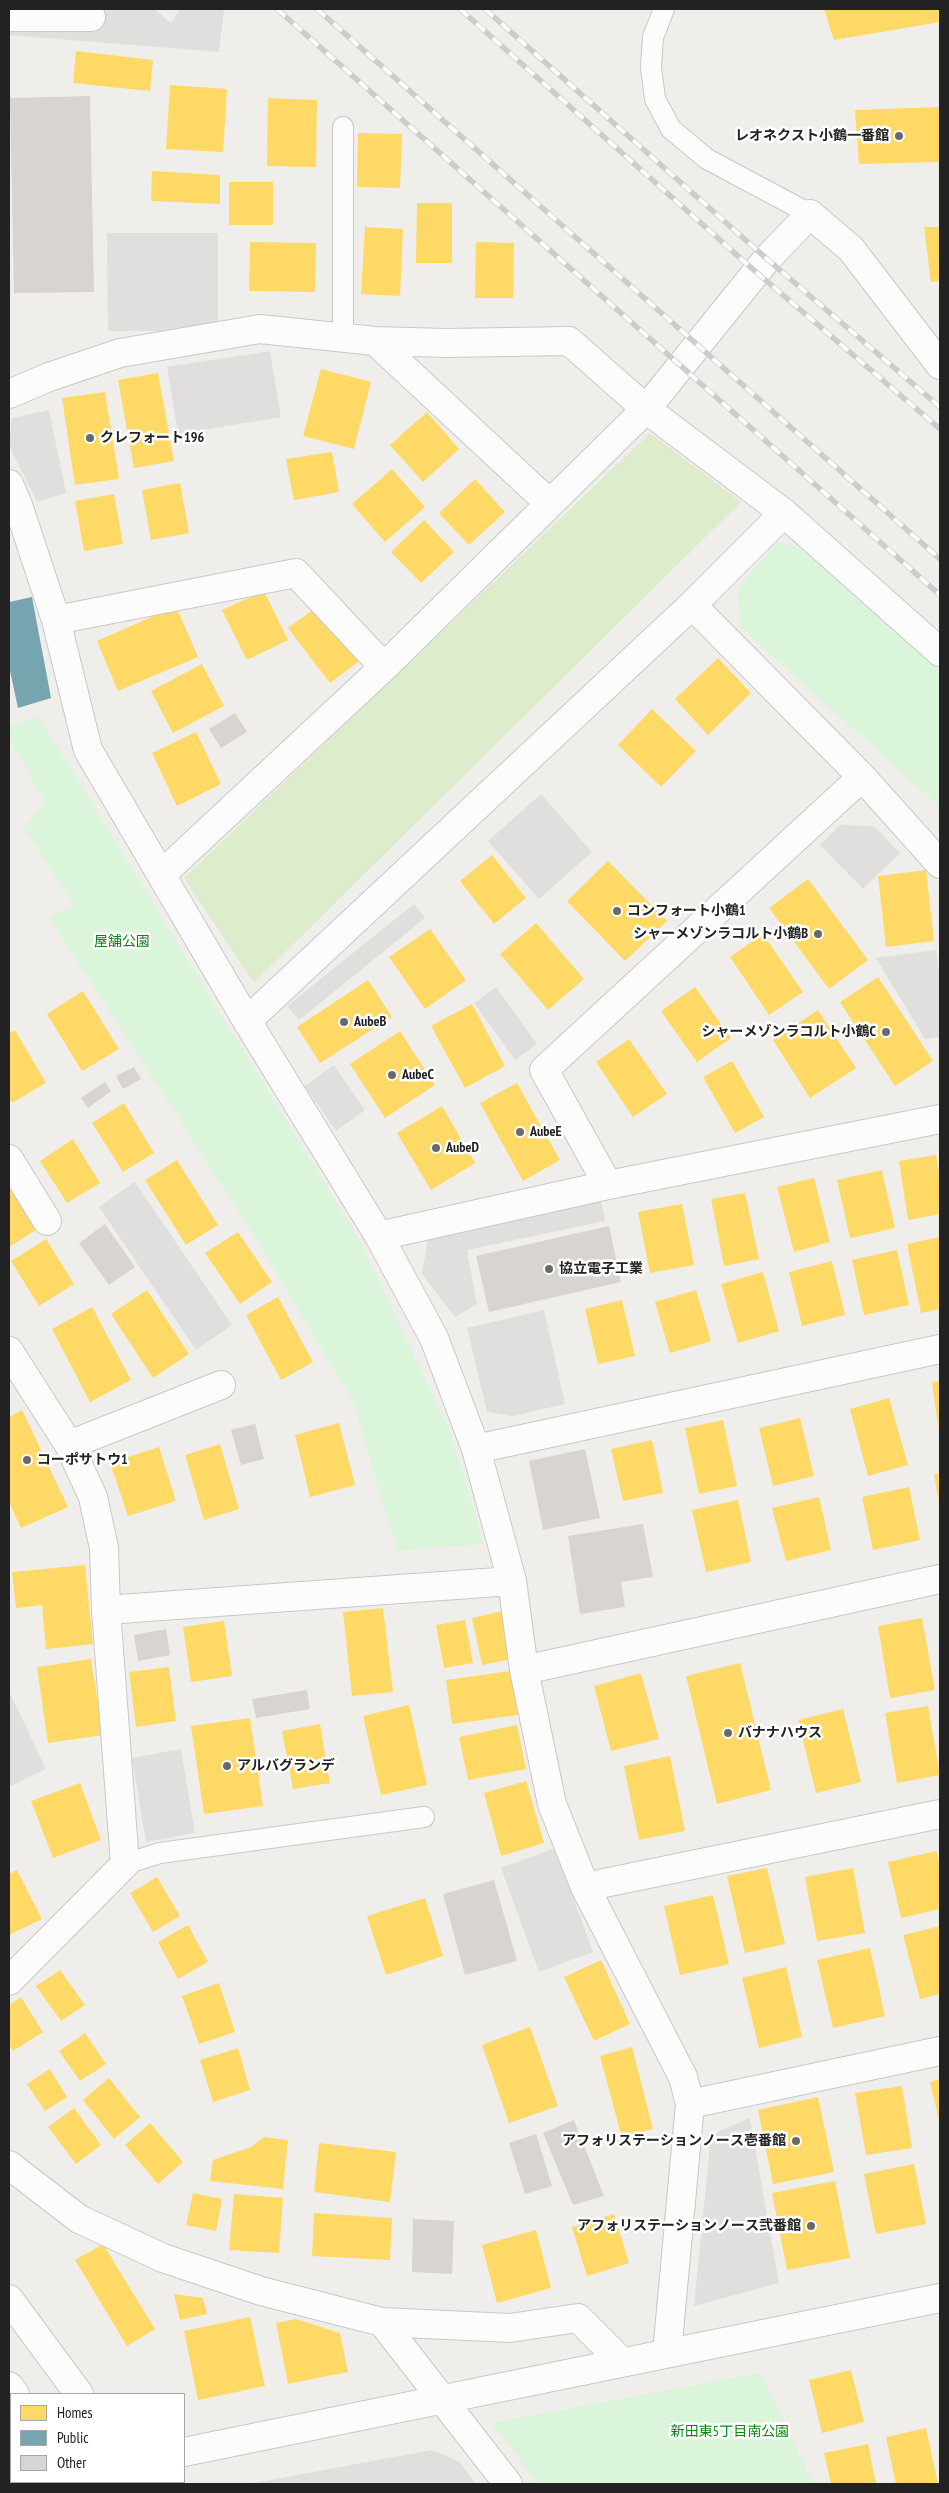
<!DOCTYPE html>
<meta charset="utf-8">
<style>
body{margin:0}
#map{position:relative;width:949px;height:2493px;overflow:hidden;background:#f0eeeb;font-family:"PT Sans Narrow",sans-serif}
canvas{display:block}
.frame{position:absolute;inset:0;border:10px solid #222;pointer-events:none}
.legend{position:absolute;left:10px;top:2393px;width:175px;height:90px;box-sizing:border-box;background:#fff;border:1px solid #a7a7a7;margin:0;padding:6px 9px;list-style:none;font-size:15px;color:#222}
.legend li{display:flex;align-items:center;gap:10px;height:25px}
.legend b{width:25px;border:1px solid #a7a7a7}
</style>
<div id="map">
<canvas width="949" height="2493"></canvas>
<div class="frame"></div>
<ul class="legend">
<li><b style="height:14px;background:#ffd966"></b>Homes</li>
<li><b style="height:14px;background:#76a5af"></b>Public</li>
<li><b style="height:14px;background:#d7d4d2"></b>Other</li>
</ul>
</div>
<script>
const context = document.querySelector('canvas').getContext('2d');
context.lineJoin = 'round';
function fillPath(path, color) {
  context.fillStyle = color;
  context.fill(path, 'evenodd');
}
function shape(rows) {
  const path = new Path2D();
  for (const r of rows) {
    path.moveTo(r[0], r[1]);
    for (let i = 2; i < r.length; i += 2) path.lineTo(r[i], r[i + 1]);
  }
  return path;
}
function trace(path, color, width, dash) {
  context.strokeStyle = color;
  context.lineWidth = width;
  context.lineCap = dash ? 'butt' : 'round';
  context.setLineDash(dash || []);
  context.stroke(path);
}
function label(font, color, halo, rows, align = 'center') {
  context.font = font + ' "PT Sans Narrow","Noto Sans JP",sans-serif';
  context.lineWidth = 5;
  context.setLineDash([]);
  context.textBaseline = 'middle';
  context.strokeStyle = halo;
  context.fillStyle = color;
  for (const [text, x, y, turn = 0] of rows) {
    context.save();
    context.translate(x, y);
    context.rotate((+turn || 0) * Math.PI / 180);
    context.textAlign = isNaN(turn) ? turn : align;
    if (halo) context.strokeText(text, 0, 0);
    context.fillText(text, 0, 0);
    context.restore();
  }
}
fillPath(shape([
 [650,433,741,502,254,983,184,878]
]), '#ddeccb');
fillPath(shape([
 [778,541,801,549,940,670,940,807,741,628,737,589],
 [38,715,360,1241,451,1434,484,1544,397,1551,353,1401,250,1229,49,917,74,905,24,828,45,802,9,737,9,727],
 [760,2373,814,2484,537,2484,503,2436,491,2423]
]), '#daf5da');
fillPath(shape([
 [9,9,154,9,171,23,180,9,224,9,219,52,9,35],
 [107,233,218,233,218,331,108,331],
 [270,351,281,417,178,434,167,367],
 [49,410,66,493,37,502,9,445,12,418],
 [541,794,592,852,539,899,488,841],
 [840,825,874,826,900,853,863,889,820,845],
 [414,904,425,918,299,1020,287,1006],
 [936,950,940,978,940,1037,925,1039,876,958],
 [496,987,537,1044,515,1060,474,1003],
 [334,1065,365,1110,336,1131,305,1086],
 [135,1182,232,1325,196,1350,99,1207],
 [601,1201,605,1221,467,1250,477,1304,455,1317,422,1274,428,1238],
 [544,1310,565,1404,513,1416,487,1412,467,1328],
 [9,1691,46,1769,9,1787],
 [181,1749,195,1833,146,1842,132,1758],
 [555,1848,593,1952,539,1972,501,1868],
 [750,2118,779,2283,694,2306,711,2135],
 [432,2450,460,2462,476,2484,249,2484]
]), '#e0dfde');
fillPath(shape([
 [824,9,940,9,940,22,834,40],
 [76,51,153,60,150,91,73,83],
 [170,85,227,89,223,152,166,149],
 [268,98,317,100,316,167,267,166],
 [940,107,940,162,859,164,855,110],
 [358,133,402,134,400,188,357,187],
 [152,171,220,175,220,204,151,201],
 [229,182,273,182,273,225,229,225],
 [417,203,452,203,452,263,416,263],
 [365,227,403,229,400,296,361,294],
 [924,227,940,227,940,281,931,282],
 [250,242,316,243,315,292,249,291],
 [476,242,514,243,513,298,475,298],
 [321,369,371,382,354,449,303,436],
 [158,373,174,461,134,468,118,380],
 [105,392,119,479,75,485,62,398],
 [427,412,459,449,423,482,390,445],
 [332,452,339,492,294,500,286,459],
 [392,469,425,507,385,542,352,504],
 [475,479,505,512,469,545,439,513],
 [180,483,189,533,151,540,142,490],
 [114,494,123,544,84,551,75,501],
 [424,520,454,552,421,583,391,552],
 [264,591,288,640,247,660,222,610],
 [176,606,198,657,118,691,97,641],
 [318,606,359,661,330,683,288,628],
 [718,658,751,693,708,735,675,699],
 [202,664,224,706,173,733,151,691],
 [652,709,696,751,661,787,618,745],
 [196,732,221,784,177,806,152,753],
 [492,855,526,898,494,924,460,881],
 [608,861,667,921,625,961,567,901],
 [926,870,934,941,886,947,878,876],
 [808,879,868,960,829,989,769,908],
 [536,923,584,979,548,1010,500,954],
 [430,929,466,980,425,1009,389,957],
 [763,934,803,992,769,1015,730,957],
 [878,977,933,1061,895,1086,840,1002],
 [368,980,392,1017,320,1063,297,1027],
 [695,987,731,1038,697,1062,661,1011],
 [83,991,119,1049,82,1071,47,1014],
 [472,1004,505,1066,465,1088,431,1026],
 [818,1010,856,1068,810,1098,773,1040],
 [15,1030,46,1083,12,1103,9,1098,9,1034],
 [400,1031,435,1085,385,1118,350,1064],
 [629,1039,667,1094,633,1117,596,1062],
 [732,1061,764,1117,735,1133,703,1077],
 [517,1083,560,1160,523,1181,480,1103],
 [124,1103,154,1153,123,1172,92,1123],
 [442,1106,475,1163,431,1190,397,1133],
 [73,1139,100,1183,67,1203,40,1161],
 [936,1155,940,1178,940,1214,908,1220,899,1161],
 [177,1160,218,1225,186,1245,145,1180],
 [882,1170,895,1228,850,1238,837,1180],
 [814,1178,830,1242,794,1252,777,1187],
 [9,1186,36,1230,9,1247],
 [745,1193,759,1259,724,1266,711,1199],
 [682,1204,694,1265,650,1273,638,1212],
 [238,1232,272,1282,240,1304,205,1253],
 [940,1237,940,1309,921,1313,907,1244],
 [46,1239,74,1284,39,1306,11,1261],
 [897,1250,909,1305,864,1315,852,1260],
 [832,1261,845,1315,802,1326,789,1272],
 [763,1272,779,1331,738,1343,721,1284],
 [147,1290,189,1354,153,1378,111,1314],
 [696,1290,711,1341,670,1353,655,1302],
 [278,1297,313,1362,281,1380,246,1315],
 [622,1300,635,1356,598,1364,585,1309],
 [92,1307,131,1380,90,1402,52,1329],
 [940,1381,940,1432,939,1432,932,1382],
 [889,1398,908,1465,868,1476,850,1409],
 [22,1410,68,1507,21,1528,9,1502,9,1417],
 [800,1418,814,1476,773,1486,759,1428],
 [723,1420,737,1486,699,1494,685,1428],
 [339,1423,355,1485,310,1497,295,1435],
 [652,1440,663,1493,623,1501,611,1449],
 [220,1444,239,1509,204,1520,185,1455],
 [159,1447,176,1501,128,1516,110,1463],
 [940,1473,940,1503,939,1503,934,1474],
 [909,1487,920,1540,873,1550,862,1497],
 [819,1497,831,1550,786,1561,772,1508],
 [738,1500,751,1562,706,1572,692,1510],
 [85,1565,93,1644,46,1649,42,1605,16,1608,12,1572],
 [383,1608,393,1692,352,1696,343,1612],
 [503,1611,513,1659,482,1665,472,1618],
 [922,1618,935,1690,890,1698,878,1626],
 [465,1620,473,1663,444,1668,436,1625],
 [224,1621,232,1676,191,1682,183,1627],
 [91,1659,103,1735,48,1743,37,1667],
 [740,1663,771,1790,717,1804,686,1676],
 [169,1667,176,1721,136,1727,129,1672],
 [511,1671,518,1715,452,1724,446,1680],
 [641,1673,659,1739,611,1751,594,1686],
 [409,1705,427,1785,381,1795,363,1716],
 [928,1706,940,1775,897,1783,885,1713],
 [843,1709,861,1782,816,1793,798,1720],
 [250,1718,263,1806,204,1814,191,1726],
 [320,1724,330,1783,293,1789,282,1731],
 [517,1725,526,1769,468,1780,459,1737],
 [670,1756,685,1831,639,1840,624,1766],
 [526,1781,544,1843,501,1856,484,1793],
 [80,1783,101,1840,53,1858,31,1801],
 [937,1851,940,1867,940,1909,901,1918,888,1862],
 [767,1868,785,1944,745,1953,727,1876],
 [853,1868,865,1933,817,1941,805,1877],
 [17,1870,42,1919,9,1935,9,1874],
 [157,1877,180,1916,153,1932,130,1893],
 [713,1895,729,1964,680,1975,664,1906],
 [425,1898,443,1956,386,1975,367,1916],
 [188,1925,208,1962,178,1979,158,1942],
 [940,1926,940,1994,920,1999,903,1935],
 [870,1948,885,2016,833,2028,817,1960],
 [601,1960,630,2024,594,2041,564,1977],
 [786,1967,802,2037,759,2048,742,1978],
 [60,1970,85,2005,61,2021,36,1986],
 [219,1983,235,2032,199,2044,182,1996],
 [21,1997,43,2032,13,2051,9,2044,9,2005],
 [530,2027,558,2106,509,2123,482,2045],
 [85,2033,106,2064,80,2081,59,2051],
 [632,2047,653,2129,622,2138,600,2056],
 [238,2048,250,2090,213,2102,200,2060],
 [50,2069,67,2097,45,2111,27,2084],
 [109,2078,140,2117,114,2139,83,2100],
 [940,2079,940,2120,939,2120,930,2082],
 [902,2086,912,2148,866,2155,855,2093],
 [818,2097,834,2172,773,2184,758,2110],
 [74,2108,101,2145,76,2164,48,2127],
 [150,2123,183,2162,158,2184,125,2145],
 [264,2137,288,2140,283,2189,210,2181,213,2160,251,2147],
 [319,2143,396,2152,390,2202,314,2192],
 [914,2164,926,2224,876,2234,864,2174],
 [835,2181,850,2258,787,2270,772,2193],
 [193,2193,222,2199,216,2231,186,2225],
 [234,2194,283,2198,279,2253,229,2250],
 [314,2213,392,2218,390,2260,312,2256],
 [614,2214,629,2263,587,2276,572,2227],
 [536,2230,551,2288,497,2303,482,2245],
 [103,2244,155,2329,127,2346,75,2260],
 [174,2294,203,2298,207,2314,180,2320],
 [250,2317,265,2386,198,2400,184,2331],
 [296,2319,340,2333,348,2372,288,2384,276,2323],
 [851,2370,864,2422,822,2433,809,2380],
 [926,2428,938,2484,896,2484,886,2437],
 [868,2444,876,2484,831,2484,824,2453]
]), '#ffd966');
fillPath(shape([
 [32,597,51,698,18,708,9,666,9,602]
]), '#76a5af');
fillPath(shape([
 [90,96,94,292,14,293,10,98],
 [235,713,247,732,221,748,209,729],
 [134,1067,141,1079,123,1089,116,1076],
 [105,1082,111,1091,88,1108,81,1098],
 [105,1224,135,1267,109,1285,79,1243],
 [609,1226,621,1282,489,1312,476,1256],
 [255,1424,264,1459,241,1465,231,1430],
 [585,1449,600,1518,543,1530,529,1461],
 [643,1524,653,1577,621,1582,625,1607,580,1614,568,1536],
 [166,1629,170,1655,138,1661,134,1635],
 [307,1690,310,1709,256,1718,252,1699],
 [494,1880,517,1961,465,1975,443,1894],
 [574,2120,604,2196,573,2205,543,2133],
 [536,2134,552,2186,525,2194,509,2143],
 [413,2219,454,2221,452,2274,412,2272]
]), '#d7d4d2');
const service = shape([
 [664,9,653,37,651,67,655,99,671,129,707,159,810,214],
 [343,127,343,338],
 [125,1864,160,1853,424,1817]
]);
const minor = shape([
 [9,17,91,17],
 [375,341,549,503],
 [9,394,49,377,120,353,260,329,375,341,446,343,569,341,646,409,767,259,810,214,851,249,940,365],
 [9,484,18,505,56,620,88,750,247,1021],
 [784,513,692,605,247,1021,379,1236,608,1185,940,1119],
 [692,605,862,777,940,864],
 [56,620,296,573,384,667,646,409],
 [162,874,384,667],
 [9,1159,47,1221],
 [608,1185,544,1070,862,777],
 [379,1236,434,1338,476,1449,512,1581,524,1670,552,1804,585,1887,683,2077,690,2104,667,2353],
 [9,1351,69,1445,93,1497,104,1548,106,1610,512,1581],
 [69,1445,221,1385],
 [476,1449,940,1349],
 [524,1670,940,1579],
 [585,1887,940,1814],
 [9,1981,125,1864,106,1610],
 [690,2104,940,2051],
 [9,2165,79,2219,163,2258,261,2291,382,2322,510,2328,578,2318,622,2362],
 [382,2322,508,2484],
 [11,2484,24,2482]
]);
const tertiary = shape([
 [646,409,784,513,940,652],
 [9,2299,79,2394],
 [9,2386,15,2394],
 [184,2452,940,2298],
 [77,2482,79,2484],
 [144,2482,146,2484]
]);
trace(service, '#c9c8c7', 22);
trace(minor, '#c9c8c7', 30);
trace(tertiary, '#c9c8c7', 30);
trace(service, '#fdfcfc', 20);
trace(minor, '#fdfcfc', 28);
trace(tertiary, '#fdfcfc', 28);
const rail = shape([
 [277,9,940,595],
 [317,9,940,559],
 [460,9,756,272,940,429],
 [485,9,767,259,940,407]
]);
trace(rail, '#ccc', 5.5);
trace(rail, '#fff', 4, [11]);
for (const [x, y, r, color] of [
 [899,136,5,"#6a6968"],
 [90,438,5,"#6a6968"],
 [617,911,5,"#6a6968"],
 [818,934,5,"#6a6968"],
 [344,1022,5,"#6a6968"],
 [886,1032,5,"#6a6968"],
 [392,1075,5,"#6a6968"],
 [520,1132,5,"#6a6968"],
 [436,1148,5,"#6a6968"],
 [549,1269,5,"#6a6968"],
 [27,1460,5,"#6a6968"],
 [728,1733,5,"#6a6968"],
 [227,1766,5,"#6a6968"],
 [796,2141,5,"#6a6968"],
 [811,2226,5,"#6a6968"]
]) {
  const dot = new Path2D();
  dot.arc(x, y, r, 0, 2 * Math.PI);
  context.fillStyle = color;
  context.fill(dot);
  trace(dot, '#fff', 2);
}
label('bold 14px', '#222', '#fff', [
 ["レオネクスト小鶴一番館",889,136,"right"],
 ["クレフォート196",100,438],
 ["コンフォート小鶴1",627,911],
 ["シャーメゾンラコルト小鶴B",808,934,"right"],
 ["AubeB",354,1022],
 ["シャーメゾンラコルト小鶴C",876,1032,"right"],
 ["AubeC",402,1075],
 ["AubeE",530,1132],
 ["AubeD",446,1148],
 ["協立電子工業",559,1269],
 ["コーポサトウ1",37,1460],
 ["バナナハウス",738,1733],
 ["アルバグランデ",237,1766],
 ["アフォリステーションノース壱番館",786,2141,"right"],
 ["アフォリステーションノース弐番館",801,2226,"right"]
], 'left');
label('14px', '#0c8416', '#fff', [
 ["屋舗公園",122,942],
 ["新田東5丁目南公園",730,2432]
]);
</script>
